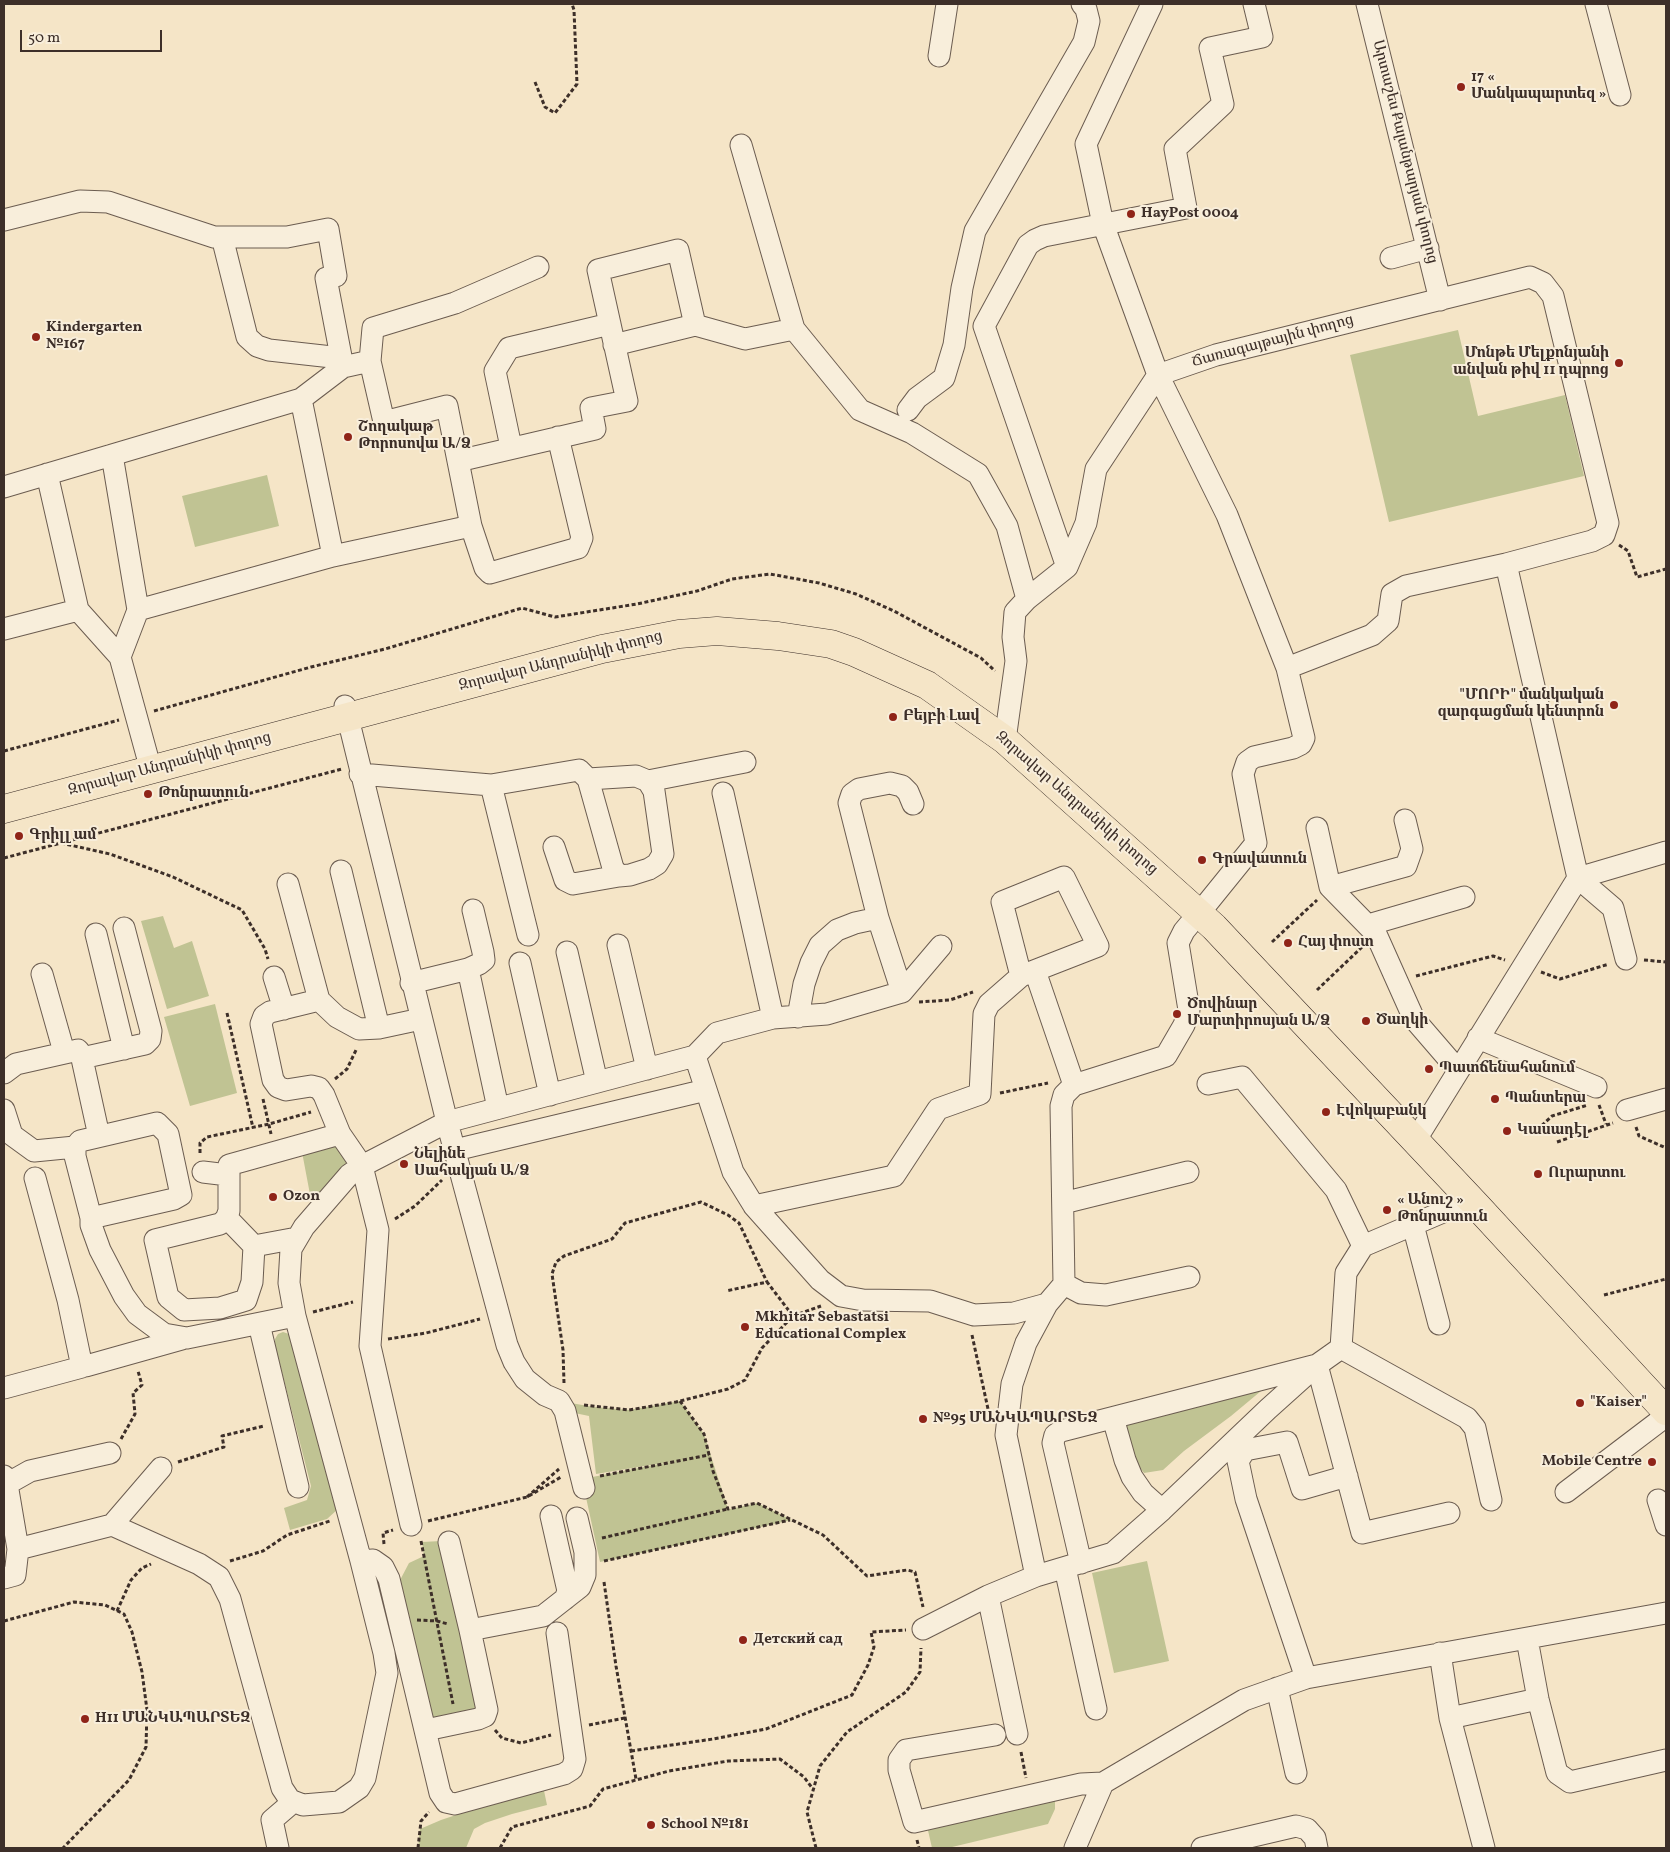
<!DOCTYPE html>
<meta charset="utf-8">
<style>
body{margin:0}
#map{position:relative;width:1670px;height:1852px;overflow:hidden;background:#f5e5c7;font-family:Vollkorn,serif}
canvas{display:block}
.frame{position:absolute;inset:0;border:5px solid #3d2f29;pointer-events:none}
.scale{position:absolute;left:20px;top:30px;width:142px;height:22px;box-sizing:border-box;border:2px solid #3d2f29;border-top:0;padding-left:6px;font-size:15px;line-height:18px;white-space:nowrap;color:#3d2f29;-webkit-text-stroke:4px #f8eedb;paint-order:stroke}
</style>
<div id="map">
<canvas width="1670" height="1852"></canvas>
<div class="frame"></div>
<div class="scale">50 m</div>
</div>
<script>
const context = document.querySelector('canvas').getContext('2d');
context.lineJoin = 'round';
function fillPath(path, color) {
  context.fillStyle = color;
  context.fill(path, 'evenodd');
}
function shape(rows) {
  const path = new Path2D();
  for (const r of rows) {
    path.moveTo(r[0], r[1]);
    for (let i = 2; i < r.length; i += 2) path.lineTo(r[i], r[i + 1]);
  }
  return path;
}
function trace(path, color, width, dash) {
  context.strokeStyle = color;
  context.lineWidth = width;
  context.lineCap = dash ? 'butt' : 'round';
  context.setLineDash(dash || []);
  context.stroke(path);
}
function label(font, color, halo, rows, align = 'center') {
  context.font = font + ' Vollkorn,"Noto Serif Armenian",serif';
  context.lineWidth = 4;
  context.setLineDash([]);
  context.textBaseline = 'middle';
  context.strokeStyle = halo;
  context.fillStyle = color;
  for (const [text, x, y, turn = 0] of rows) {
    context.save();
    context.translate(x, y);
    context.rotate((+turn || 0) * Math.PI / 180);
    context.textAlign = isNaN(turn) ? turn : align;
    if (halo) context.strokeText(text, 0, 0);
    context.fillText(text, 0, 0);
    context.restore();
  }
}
fillPath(shape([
 [1458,330,1478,416,1565,395,1584,476,1389,522,1350,355],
 [267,475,279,526,195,547,182,496],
 [163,916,174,948,192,941,209,996,167,1009,141,921],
 [215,1004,237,1093,190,1106,164,1017],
 [336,1145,350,1165,312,1205,302,1152],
 [283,1332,289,1334,338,1509,327,1519,290,1530,284,1508,307,1500,311,1486,275,1345,275,1339,278,1334],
 [1273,1381,1231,1416,1184,1451,1163,1470,1144,1473,1132,1458,1126,1425],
 [559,1401,594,1407,629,1410,680,1401,704,1434,728,1509,699,1516,757,1503,792,1520,600,1562,582,1479,675,1461,596,1474,589,1416,565,1411],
 [441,1541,484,1717,426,1730,398,1584,409,1563,424,1556,422,1542],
 [1147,1561,1169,1661,1114,1673,1092,1573],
 [543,1786,547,1805,512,1814,485,1823,474,1829,466,1848,418,1848,420,1829,441,1820],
 [1055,1800,1055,1809,1048,1824,948,1848,932,1848,927,1826]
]), '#c0c393');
const minor = shape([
 [1152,4,1086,144,1103,224,1158,375,1227,515,1287,668,1304,738,1301,744,1293,748,1254,757,1247,762,1243,774,1256,843,1205,906],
 [1367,4,1440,300],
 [1596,4,1620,95],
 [939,56,947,4],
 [741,145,794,329,860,410,912,433,978,474,1007,526,1027,599],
 [4,220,80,201,108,202,214,237,287,237,328,229,336,276,326,278,343,367],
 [222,237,247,337,257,346,269,350,341,358],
 [1391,258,1428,248],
 [614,345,695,325],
 [370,361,384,422,447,406,471,526,485,568,490,573,578,548,582,538,558,437],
 [301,399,333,556],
 [908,410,917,398,944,378,954,345,962,288,975,231,1084,42,1089,21,1086,9,1082,4],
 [511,447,495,371,509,348,610,324],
 [112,455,138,610],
 [458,461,595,429,591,408,627,401,598,270,678,250,695,325,745,339,794,329],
 [47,474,78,610,120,657,151,770],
 [4,487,301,399,343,367,370,361,373,328,455,303,538,267],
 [1506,564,1578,878,1613,908,1626,959],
 [1067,567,984,326,1028,245,1035,240,1044,236,1186,208,1175,149,1223,104,1210,48,1262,37,1254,4],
 [4,629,78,610],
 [120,657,138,610,333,556,471,526],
 [345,706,447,1122,507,1345,514,1362,525,1379,545,1395,559,1401,565,1411,584,1488],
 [1005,740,1016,661,1013,637,1015,612,1027,599,1067,567,1086,523,1096,469,1158,375,1216,355,1530,277,1543,283,1553,296,1608,523,1604,535,1592,541,1506,564,1406,586,1392,594,1388,621,1372,635,1287,668],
 [360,774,491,785,528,935],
 [648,781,745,762],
 [491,785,579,770,588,779,613,868,619,876,630,875,649,869,657,864,663,854,654,791,648,781,636,776,588,779],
 [723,793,773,1018],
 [1317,828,1330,887,1376,934,1414,1019,1458,1070],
 [554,847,565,880,573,884,619,876],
 [341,871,379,1028],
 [288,884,319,1000],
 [1330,887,1406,866,1412,849,1405,820],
 [1368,925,1464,897],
 [96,934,124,1049],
 [618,945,647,1069],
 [567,952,597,1082],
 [520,963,550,1095],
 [468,969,498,1108],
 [1035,971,1074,1085],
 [42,974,64,1052],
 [274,977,284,1009],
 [411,983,468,969,479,964,484,960,483,952,473,910],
 [902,992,878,918,849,803,852,794,859,789,890,783,902,786,908,792,913,804],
 [798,1017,804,984,811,963,820,945,837,930,855,923,878,918],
 [1478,1038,1596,1087],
 [695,1056,733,1172,754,1206,820,1280,841,1296,863,1300,930,1301,974,1315,1014,1313,1047,1304,1064,1284,1061,1106,1064,1095,1074,1085,1166,1056,1184,1025,1189,1010,1178,943,1184,931,1199,913],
 [82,1058,145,1044,150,1039,151,1031,124,928],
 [4,1073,16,1064,78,1050,81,1054,99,1136],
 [1208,1084,1242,1077,1336,1190,1363,1246],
 [4,1110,12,1135,34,1151,75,1147],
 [1627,1110,1666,1099],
 [1415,1141,1578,878,1666,852],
 [455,1150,706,1090],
 [203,1172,228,1175],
 [1063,1203,1188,1172],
 [754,1206,894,1176,938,1109,980,1094,984,1014,989,1004,1021,976,1098,946,1064,877,1002,902,1021,976],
 [91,1218,174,1199,181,1195,168,1134,157,1123,80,1141,75,1147,75,1156,91,1218,91,1225,100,1250,124,1296,137,1314,164,1334,187,1338,295,1316],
 [227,1218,254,1246],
 [1413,1225,1439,1324],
 [297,1238,254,1246,252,1282,246,1300,220,1308,184,1310,168,1297,155,1240,220,1224,226,1219,229,1211,229,1165,340,1134],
 [1064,1284,1081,1293,1106,1295,1189,1277],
 [259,1324,298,1487],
 [1341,1348,1467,1418,1475,1428,1491,1500],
 [86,1366,182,1339],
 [4,1388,82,1367,68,1300,35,1178],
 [1113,1418,1125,1460,1132,1477,1143,1493,1162,1510],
 [4,1476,7,1484,30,1471,110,1453],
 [4,1483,7,1484,18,1549,112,1525,199,1564,219,1577,230,1599,282,1788,290,1800,303,1805,339,1802,359,1788,365,1778,387,1673,384,1653,361,1561,295,1316,289,1283,291,1249,304,1227,349,1175,362,1166,447,1122,695,1056,717,1033,773,1018,827,1014,902,992,941,946],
 [1566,1492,1666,1416],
 [1658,1500,1666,1525],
 [551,1516,568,1591,565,1599],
 [112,1525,161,1468],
 [411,1525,370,1346,378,1230,362,1166,340,1134,324,1095,319,1088,311,1086,286,1090,278,1087,273,1080,261,1024,264,1016,270,1012,319,1000,337,1017,359,1029,379,1028,421,1019],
 [361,1561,373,1560,383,1567,389,1579,440,1793,446,1802,455,1804,564,1774,572,1769,575,1759,557,1633],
 [1081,1563,1053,1443,1055,1435,1061,1431,1317,1365,1362,1533,1449,1513],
 [1065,1568,1096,1709],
 [1036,1576,1006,1435,1012,1384,1026,1343,1047,1304],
 [4,1578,15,1575,18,1549],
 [988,1596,1017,1734],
 [923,1629,988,1596,1036,1576,1113,1553,1162,1510,1268,1409,1317,1365,1341,1348,1346,1273,1363,1246,1471,1200],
 [470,1630,543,1616,580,1587,585,1575,585,1552,577,1518],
 [1527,1639,1538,1699,1557,1773,1570,1782,1666,1760],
 [1440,1653,1450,1718,1484,1848],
 [1306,1678,1246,1499,1238,1461,1245,1450,1287,1442,1302,1489,1347,1476],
 [1277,1688,1296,1773],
 [1450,1718,1538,1699],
 [426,1730,478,1719,485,1716,487,1710,470,1630,449,1542],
 [995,1735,906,1750,899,1760,899,1770,914,1822,1081,1784,1103,1783],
 [278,1848,272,1820,293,1802],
 [1075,1848,1103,1783,1244,1700,1306,1678,1666,1613],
 [1202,1848,1296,1826,1307,1829,1315,1838,1317,1848]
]);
const major = shape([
 [4,809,602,649,679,634,717,631,778,636,831,644,854,652,927,685,1005,740,1214,927,1477,1206,1666,1411]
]);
trace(minor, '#6b5c50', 23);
trace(major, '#3d2f29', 29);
trace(shape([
 [535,82,545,107,555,113,577,84,574,10,572,4],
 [1619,545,1628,551,1637,577,1666,569],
 [154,711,311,667,385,649,522,608,555,617,637,604,697,591,732,579,770,574,819,583,856,594,894,611,981,658,995,671],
 [4,751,119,720],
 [61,843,110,854,173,877,242,910,265,949,268,959],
 [4,858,342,769],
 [1272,942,1317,900],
 [1644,960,1666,962],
 [1541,972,1560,979,1609,964],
 [1416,976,1493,956,1505,960],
 [1317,990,1362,947],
 [919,1002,950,1000,973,992],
 [227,1013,253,1128],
 [335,1079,347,1069,357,1048],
 [1000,1093,1048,1083],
 [263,1099,271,1134],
 [1599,1105,1606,1124],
 [1636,1127,1639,1136,1666,1148],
 [1537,1130,1552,1116,1588,1105],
 [1557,1142,1613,1123],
 [200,1153,200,1143,207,1137,269,1124,311,1112],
 [395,1219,415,1206,442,1180],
 [1604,1295,1666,1279],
 [313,1312,353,1302],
 [793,1316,821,1306],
 [972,1335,988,1409],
 [388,1339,426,1333,480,1319],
 [564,1383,563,1350,552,1274,556,1262,564,1256,612,1239,625,1223,701,1202,728,1215,739,1223,767,1282],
 [680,1401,704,1434,713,1471,728,1509,757,1503,823,1535,867,1576,907,1570,915,1572,923,1607],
 [584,1405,629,1410,676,1402,728,1389,745,1380,762,1348,793,1316,767,1282,726,1291],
 [121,1439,135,1414,133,1393,142,1385,138,1371],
 [178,1462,224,1447,222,1436,264,1426],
 [600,1476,709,1455],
 [527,1497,559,1469],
 [428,1521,527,1497,561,1477],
 [602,1538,728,1509],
 [421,1541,453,1704],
 [384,1544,383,1533,393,1530],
 [230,1561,263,1551,287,1535,330,1521],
 [604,1561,790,1520],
 [604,1582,616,1666,636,1779],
 [117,1611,131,1580,142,1568,151,1564],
 [417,1620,437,1621,448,1624],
 [4,1621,74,1602,105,1605,124,1614,132,1632,142,1672,147,1710,146,1747,129,1780,63,1848],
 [589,1725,625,1718],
 [495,1730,502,1738,521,1743,551,1735],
 [631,1751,713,1739,766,1729,852,1695,868,1665,874,1647,871,1632,906,1630],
 [1021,1752,1026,1778],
 [917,1840,919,1848],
 [418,1848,421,1821,429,1812],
 [500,1848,512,1827,590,1806,603,1789,669,1771,728,1761,780,1759,804,1777,813,1789],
 [816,1848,807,1812,820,1766,847,1732,906,1692,920,1672,921,1648]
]), '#3d2f29', 3, [4, 2.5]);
trace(minor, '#f8eedb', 21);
trace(major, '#f5e5c7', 28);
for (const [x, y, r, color] of [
 [1461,87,5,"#8f2418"],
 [1131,214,5,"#8f2418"],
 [36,337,5,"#8f2418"],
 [1619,363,5,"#8f2418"],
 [348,437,5,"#8f2418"],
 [1614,705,5,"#8f2418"],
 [893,717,5,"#8f2418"],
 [148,794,5,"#8f2418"],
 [19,836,5,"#8f2418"],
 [1202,860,5,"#8f2418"],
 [1288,943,5,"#8f2418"],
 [1177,1014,5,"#8f2418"],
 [1366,1021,5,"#8f2418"],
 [1429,1069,5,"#8f2418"],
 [1495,1099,5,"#8f2418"],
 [1326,1112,5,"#8f2418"],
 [1507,1131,5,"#8f2418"],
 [404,1164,5,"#8f2418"],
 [1538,1174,5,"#8f2418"],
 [273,1197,5,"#8f2418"],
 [1387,1210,5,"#8f2418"],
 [745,1327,5,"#8f2418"],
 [1580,1403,5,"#8f2418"],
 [923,1419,5,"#8f2418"],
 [1652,1462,5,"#8f2418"],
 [743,1640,5,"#8f2418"],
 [85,1719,5,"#8f2418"],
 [651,1825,5,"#8f2418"]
]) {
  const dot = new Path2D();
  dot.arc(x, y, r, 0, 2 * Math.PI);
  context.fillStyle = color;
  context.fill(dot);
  trace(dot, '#f8eedb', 2);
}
label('bold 15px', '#3d2f29', '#f8eedb', [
 ["17 «",1471,78],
 ["Մանկապարտեզ »",1471,95],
 ["HayPost 0004",1141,214],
 ["Kindergarten",46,328],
 ["№167",46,345],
 ["Մոնթե Մելքոնյանի",1609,354,"right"],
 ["անվան թիվ 11 դպրոց",1609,371,"right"],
 ["Շողակաթ",358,428],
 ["Թորոսովա Ա/Ձ",358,445],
 ["\"ՄՈՐԻ\" մանկական",1604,696,"right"],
 ["զարգացման կենտրոն",1604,713,"right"],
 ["Բեյբի Լավ",903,717],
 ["Թոնրատուն",158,794],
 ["Գրիլլ ամ",29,836],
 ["Գրավատուն",1212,860],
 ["Հայ փոստ",1298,943],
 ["Ծովինար",1187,1005],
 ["Մարտիրոսյան Ա/Ձ",1187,1022],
 ["Ծաղկի",1376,1021],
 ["Պատճենահանում",1439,1069],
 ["Պանտերա",1505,1099],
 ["Էվոկաբանկ",1336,1112],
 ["Կասադէլ",1517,1131],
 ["Նելինե",414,1155],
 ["Սահակյան Ա/Ձ",414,1172],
 ["Ուրարտու",1548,1174],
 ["Ozon",283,1197],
 ["« Անուշ »",1397,1201],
 ["Թոնրատուն",1397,1218],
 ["Mkhitar Sebastatsi",755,1318],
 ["Educational Complex",755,1335],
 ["\"Kaiser\"",1590,1403],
 ["№95 ՄԱՆԿԱՊԱՐՏԵԶ",933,1419],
 ["Mobile Centre",1642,1462,"right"],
 ["Детский сад",753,1640],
 ["H11 ՄԱՆԿԱՊԱՐՏԵԶ",95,1719],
 ["School №181",661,1825]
], 'left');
label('15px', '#3d2f29', '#f8eedb', [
 ["Արտաշես Քալանթարյան փողոց",1404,152,76],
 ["Ճառագայթային փողոց",1273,342,-15],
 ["Զորավար Անդրանիկի փողոց",561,662,-14],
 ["Զորավար Անդրանիկի փողոց",170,765,-15],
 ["Զորավար Անդրանիկի փողոց",1076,804,41]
]);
</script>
